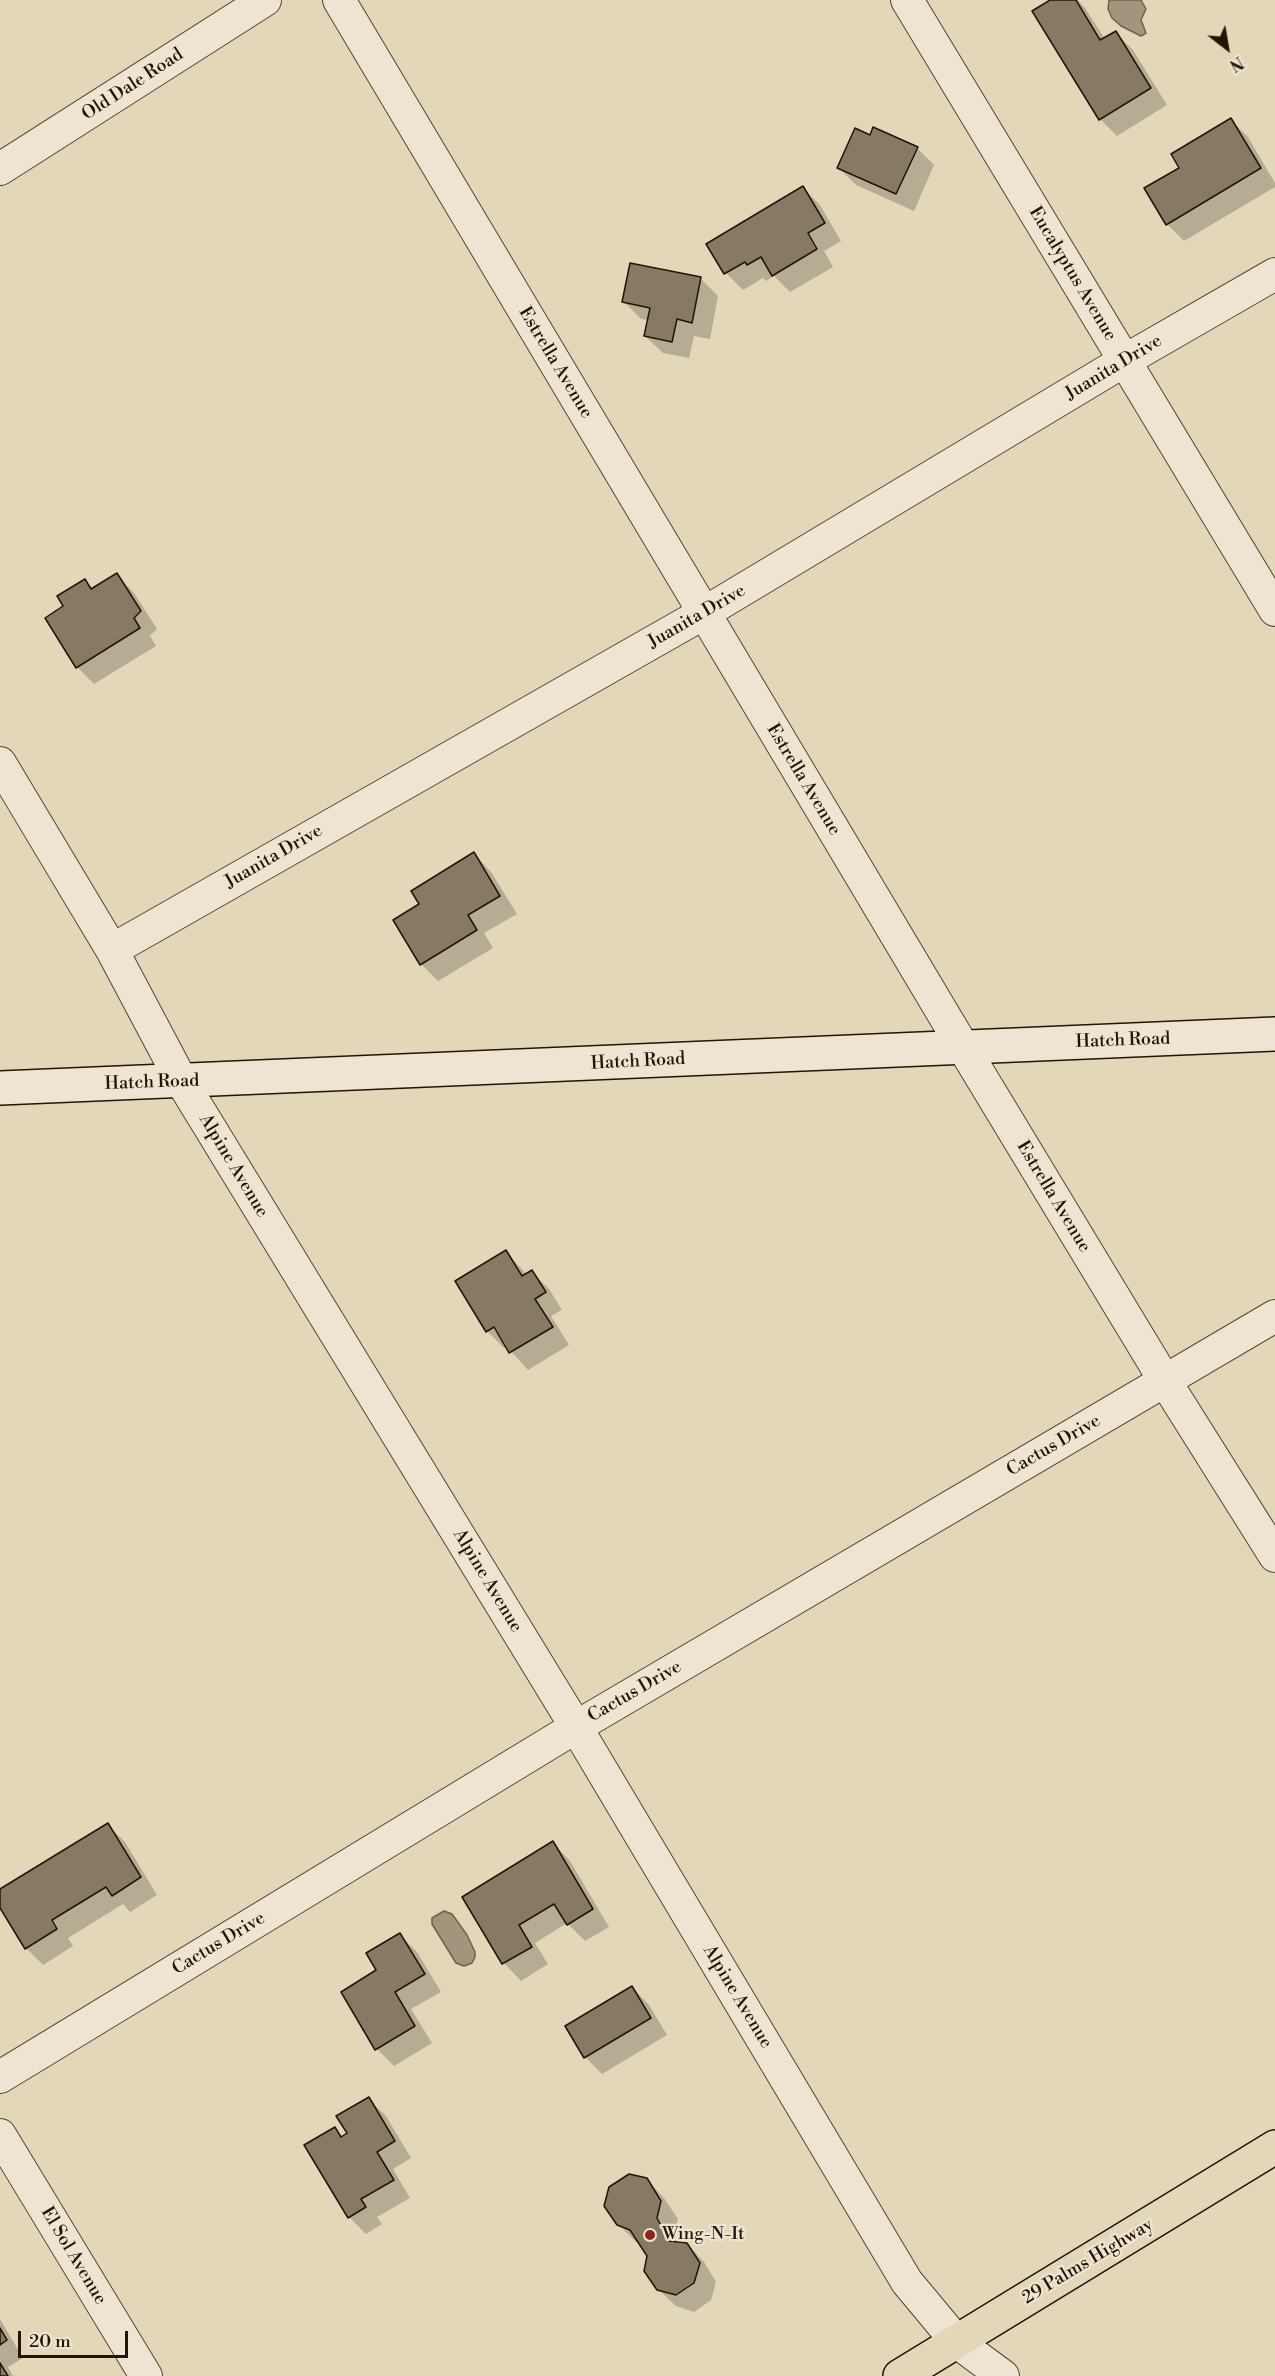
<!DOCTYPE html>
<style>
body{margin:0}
#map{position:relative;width:1275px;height:2376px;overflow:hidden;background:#e3d7ba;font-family:"Libre Bodoni",serif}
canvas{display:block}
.north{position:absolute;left:1197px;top:18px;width:60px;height:60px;-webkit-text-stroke:4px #ede5d2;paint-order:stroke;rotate:149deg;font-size:16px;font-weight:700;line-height:24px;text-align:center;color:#221506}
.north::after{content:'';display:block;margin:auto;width:21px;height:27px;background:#221506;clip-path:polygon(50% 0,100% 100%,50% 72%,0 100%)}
.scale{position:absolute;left:18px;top:2331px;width:110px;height:27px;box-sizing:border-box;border:3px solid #221506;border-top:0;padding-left:8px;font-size:18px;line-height:21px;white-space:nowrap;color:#221506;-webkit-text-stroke:4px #ede5d2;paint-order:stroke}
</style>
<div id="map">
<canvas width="1275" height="2376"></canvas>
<div class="north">N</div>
<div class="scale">20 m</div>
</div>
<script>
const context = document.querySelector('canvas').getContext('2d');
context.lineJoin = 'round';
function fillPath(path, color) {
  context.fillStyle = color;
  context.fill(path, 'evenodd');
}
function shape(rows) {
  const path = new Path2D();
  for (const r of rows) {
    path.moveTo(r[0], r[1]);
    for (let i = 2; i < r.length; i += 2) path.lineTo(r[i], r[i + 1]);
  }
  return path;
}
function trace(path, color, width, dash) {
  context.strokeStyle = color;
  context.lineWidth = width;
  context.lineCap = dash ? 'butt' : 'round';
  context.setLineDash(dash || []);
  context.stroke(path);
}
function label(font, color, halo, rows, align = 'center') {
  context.font = font + ' "Libre Bodoni",serif';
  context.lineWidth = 4.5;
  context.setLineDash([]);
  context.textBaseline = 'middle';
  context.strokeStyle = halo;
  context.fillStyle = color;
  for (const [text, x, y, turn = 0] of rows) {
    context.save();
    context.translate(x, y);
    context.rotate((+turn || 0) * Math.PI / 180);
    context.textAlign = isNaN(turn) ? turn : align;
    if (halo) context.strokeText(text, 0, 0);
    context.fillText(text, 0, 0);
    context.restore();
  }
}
const water = shape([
 [1109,0,1141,0,1146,9,1141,20,1146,33,1141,36,1121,26,1112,18,1108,9,1109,0],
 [444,1911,452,1914,467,1935,475,1952,475,1957,472,1963,464,1966,456,1963,432,1924,432,1918,444,1911]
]);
fillPath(water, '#a1957d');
trace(water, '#6e624d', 1.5);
fillPath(shape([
 [1053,0,1078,0,1085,8,1105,39,1115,32,1133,50,1167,105,1117,136,1100,119],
 [1231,120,1248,137,1275,183,1275,187,1184,241,1167,224,1181,168],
 [871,137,917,148,934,165,914,211,856,185,839,168],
 [803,188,820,205,841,241,824,251,833,267,790,292,774,276,766,281,763,278,743,290,726,273,708,244],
 [631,265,701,279,718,296,710,339,694,336,689,358,663,353,645,336,649,320,641,319,624,302],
 [117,575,134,593,157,629,150,636,156,646,94,684,77,667,65,606,85,581,94,590],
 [474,854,491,872,517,914,484,933,493,948,438,981,421,964,421,905],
 [506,1252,527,1275,532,1272,549,1289,562,1310,551,1316,569,1345,528,1370,507,1347,504,1348,487,1331],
 [108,1825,125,1842,157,1895,130,1912,123,1904,68,1938,73,1946,43,1965,26,1948,0,1905,0,1890],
 [553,1843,570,1861,609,1927,585,1941,567,1923,535,1943,548,1964,521,1981,504,1963,464,1897],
 [400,1935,417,1952,441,1992,411,2009,432,2043,394,2066,377,2049,378,1971],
 [632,1987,649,2005,667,2035,602,2074,585,2057],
 [368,2099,386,2116,411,2158,393,2169,410,2198,377,2217,382,2224,366,2234,349,2217,335,2129,343,2137,349,2134],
 [647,2180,664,2198,678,2219,673,2237,677,2243,687,2244,704,2262,716,2282,711,2300,694,2312,676,2306,658,2289,649,2256,641,2244,636,2242,618,2224],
 [0,2319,23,2358,8,2367,13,2376,0,2376]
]), '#0003');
const building = shape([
 [1050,0,1076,0,1100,40,1116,31,1151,88,1099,120,1032,11,1050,0],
 [1231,118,1261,168,1166,225,1144,188,1179,168,1171,154,1231,118],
 [873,127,918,147,896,194,837,168,855,128,870,135,873,127],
 [803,186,825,223,808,233,817,249,772,276,761,257,747,265,745,262,724,274,706,244,803,186],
 [630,263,701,277,692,323,677,319,672,342,644,336,650,308,622,302,630,263],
 [117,573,141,611,134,618,140,628,76,668,45,618,63,606,57,596,85,579,91,589,117,573],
 [474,852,500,896,468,915,477,930,420,965,393,920,419,904,411,891,474,852],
 [506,1250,522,1276,532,1270,546,1292,535,1299,553,1327,509,1353,494,1327,486,1332,455,1281,506,1250],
 [108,1823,141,1877,112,1896,106,1887,52,1920,57,1929,25,1949,0,1908,0,1889,108,1823],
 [553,1841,593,1909,567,1925,554,1904,519,1925,532,1947,502,1964,462,1897,553,1841],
 [400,1933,425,1974,395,1992,415,2026,375,2050,341,1992,376,1970,366,1953,400,1933],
 [632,1986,651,2018,584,2058,565,2026,632,1986],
 [369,2097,395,2141,377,2152,394,2180,361,2199,366,2207,348,2218,304,2145,335,2127,341,2137,347,2133,336,2116,369,2097],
 [629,2174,647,2178,661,2201,657,2218,669,2241,687,2243,700,2263,694,2283,676,2295,657,2290,644,2271,647,2256,630,2230,617,2225,604,2206,609,2187,629,2174],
 [0,2328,7,2340,0,2345,0,2328],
 [0,2363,8,2376,0,2376,0,2363]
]);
fillPath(building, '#867a64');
trace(building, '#221506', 1.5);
const street = shape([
 [339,0,963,1047,1165,1381,1275,1556],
 [907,0,1275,610],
 [0,169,265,0],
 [0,763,112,950,182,1082,576,1727,907,2282,957,2342,1003,2376],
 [112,950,704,613,1124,361,1275,274],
 [0,2077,576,1727,1275,1316],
 [0,2135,146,2376]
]);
const secondary = shape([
 [0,1088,1275,1034]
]);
const primary = shape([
 [900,2376,1275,2147]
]);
trace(street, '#524633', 34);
trace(secondary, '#221506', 36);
trace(primary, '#221506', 36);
trace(street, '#ede5d2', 32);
trace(secondary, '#ede5d2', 33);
trace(primary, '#e3d7ba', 33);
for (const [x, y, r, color] of [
 [650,2235,6,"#8f2418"]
]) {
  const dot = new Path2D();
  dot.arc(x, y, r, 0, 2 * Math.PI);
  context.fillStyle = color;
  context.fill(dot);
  trace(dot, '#ede5d2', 2);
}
label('18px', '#221506', '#ede5d2', [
 ["Old Dale Road",133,85,-33],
 ["Eucalyptus Avenue",1072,274,59],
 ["Estrella Avenue",555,363,59],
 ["Juanita Drive",1114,368,-31],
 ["Juanita Drive",697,617,-30],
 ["Estrella Avenue",803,780,59],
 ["Juanita Drive",274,857,-30],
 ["Hatch Road",1123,1041,-2],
 ["Hatch Road",638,1062,-3],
 ["Hatch Road",152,1083,-2],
 ["Alpine Avenue",233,1166,59],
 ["Estrella Avenue",1053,1197,59],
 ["Cactus Drive",1054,1446,-30],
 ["Alpine Avenue",487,1581,59],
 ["Cactus Drive",635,1692,-30],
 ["Cactus Drive",219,1944,-31],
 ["Alpine Avenue",737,1997,59],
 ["El Sol Avenue",73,2256,59],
 ["29 Palms Highway",1088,2262,-31]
]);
label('18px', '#221506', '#ede5d2', [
 ["Wing-N-It",662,2235]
], 'left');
</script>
